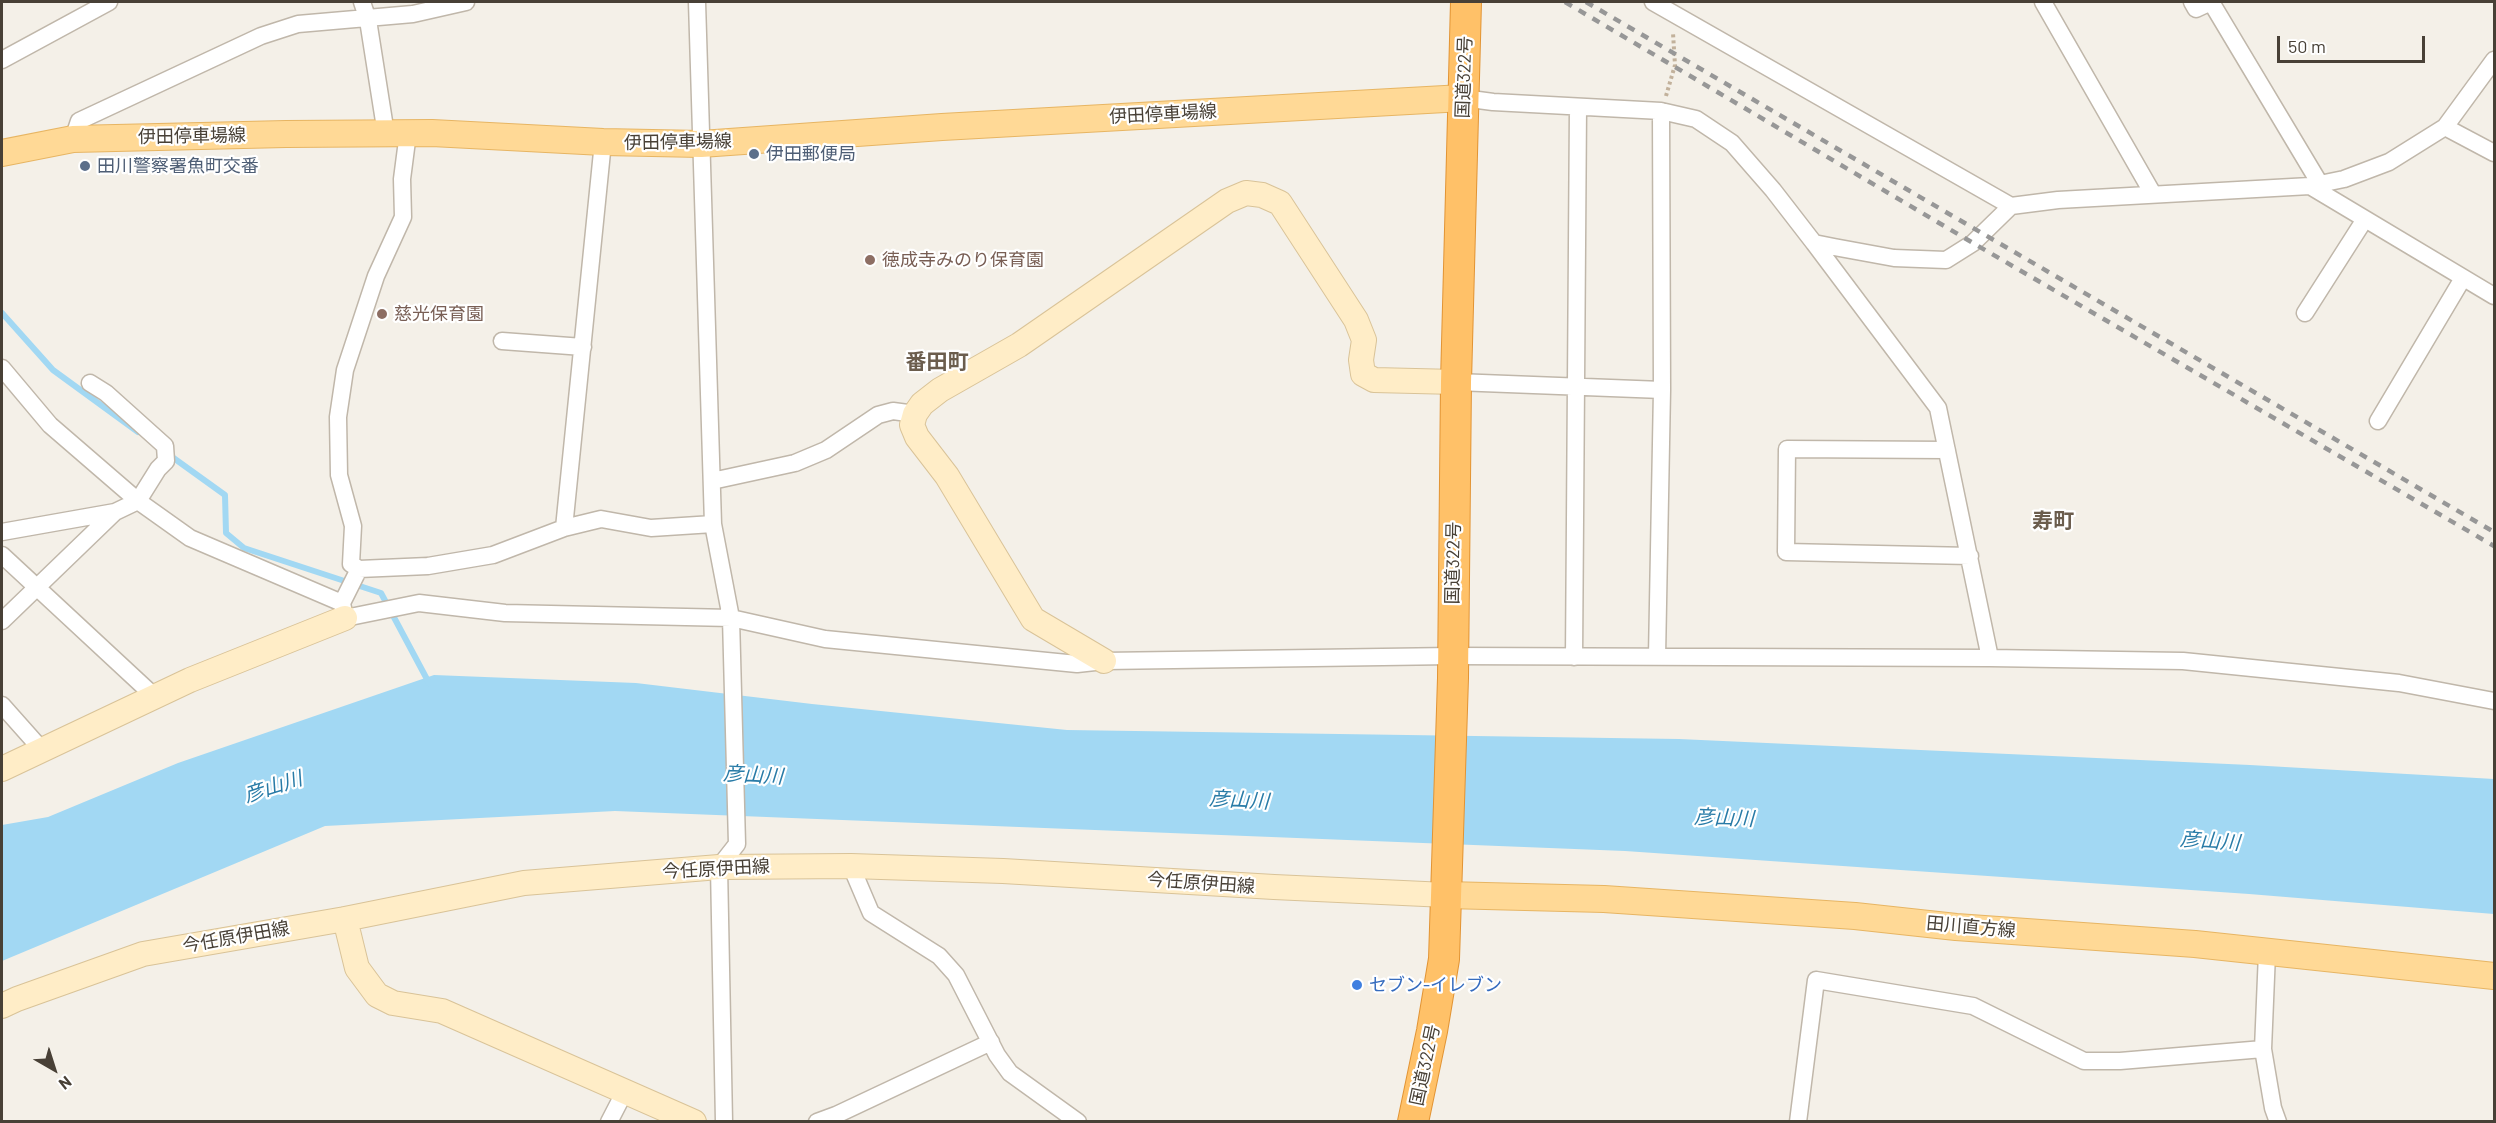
<!DOCTYPE html>
<meta charset="utf-8">
<style>
body{margin:0}
#map{position:relative;width:2496px;height:1123px;overflow:hidden;background:#f4f0e8;font-family:Barlow,sans-serif}
canvas{display:block}
.frame{position:absolute;inset:0;border:3px solid #484036;pointer-events:none}
.north{position:absolute;left:24px;top:1039px;width:60px;height:60px;-webkit-text-stroke:4px #fff;paint-order:stroke;rotate:141deg;font-size:16px;font-weight:700;line-height:24px;text-align:center;color:#484036}
.north::after{content:'';display:block;margin:auto;width:21px;height:27px;background:#484036;clip-path:polygon(50% 0,100% 100%,50% 72%,0 100%)}
.scale{position:absolute;left:2277px;top:36px;width:148px;height:27px;box-sizing:border-box;border:3px solid #484036;border-top:0;padding-left:8px;font-size:18px;line-height:21px;white-space:nowrap;color:#484036;-webkit-text-stroke:4px #fff;paint-order:stroke}
</style>
<div id="map">
<canvas width="2496" height="1123"></canvas>
<div class="frame"></div>
<div class="north">N</div>
<div class="scale">50 m</div>
</div>
<script>
const context = document.querySelector('canvas').getContext('2d');
context.lineJoin = 'round';
function fillPath(path, color) {
  context.fillStyle = color;
  context.fill(path, 'evenodd');
}
function shape(rows) {
  const path = new Path2D();
  for (const r of rows) {
    path.moveTo(r[0], r[1]);
    for (let i = 2; i < r.length; i += 2) path.lineTo(r[i], r[i + 1]);
  }
  return path;
}
function trace(path, color, width, dash) {
  context.strokeStyle = color;
  context.lineWidth = width;
  context.lineCap = dash ? 'butt' : 'round';
  context.setLineDash(dash || []);
  context.stroke(path);
}
function label(font, color, halo, rows, align = 'center') {
  context.font = font + ' Barlow,"Noto Sans JP",sans-serif';
  context.lineWidth = 4.5;
  context.setLineDash([]);
  context.textBaseline = 'middle';
  context.strokeStyle = halo;
  context.fillStyle = color;
  for (const [text, x, y, turn = 0] of rows) {
    context.save();
    context.translate(x, y);
    context.rotate((+turn || 0) * Math.PI / 180);
    context.textAlign = isNaN(turn) ? turn : align;
    if (halo) context.strokeText(text, 0, 0);
    context.fillText(text, 0, 0);
    context.restore();
  }
}
fillPath(shape([
 [434,675,636,683,812,704,1067,730,1679,739,2250,765,2494,779,2494,914,2249,894,1625,851,615,811,325,826,2,961,2,825,48,817,178,763]
]), '#a2d8f3');
trace(shape([
 [2,313,53,370,138,432],
 [168,454,225,495,226,533,244,548,381,593,429,683]
]), '#a2d8f3', 6);
const street = shape([
 [362,2,368,20,386,134],
 [697,2,713,524,731,618,737,844,719,867,724,1122],
 [1653,2,2011,206,2058,200,2310,186,2344,179,2389,162,2445,127,2494,60],
 [2043,2,2153,194],
 [2192,2,2196,9,2211,2,2320,184],
 [2,60,109,2],
 [1463,98,1493,102,1661,111,1696,119,1732,143,1773,190,1814,243,1834,247,1894,258,1946,260,1973,243,2011,206],
 [2445,127,2494,153],
 [408,133,402,179,403,217,376,276,345,370,338,417,339,475,353,526,351,564,359,569,428,566,493,555,564,528,601,519,651,528,713,524],
 [73,139,79,121,261,36,298,24,413,14,466,2],
 [2310,186,2494,296],
 [1814,243,1938,408,1990,658],
 [2305,313,2365,219],
 [502,341,583,347],
 [2,368,50,425,138,501,190,538,342,603],
 [1456,382,1662,390],
 [2378,421,2463,278],
 [1947,450,1787,449,1786,552,1970,556],
 [712,481,795,463,826,450,878,415,893,411,915,414],
 [564,528,603,142],
 [2,532,115,512,138,501,158,469,166,461,165,446,106,393,90,383],
 [2,555,155,697],
 [359,569,342,603,345,618,419,603,505,613,731,618,825,639,1077,664,1104,661,1452,656,1990,658,2183,661,2399,683,2494,701],
 [2,621,115,512],
 [1574,657,1578,107],
 [1657,657,1662,390,1661,111],
 [2,705,42,750],
 [851,866,871,913,939,956,956,975,997,1055,1010,1073,1078,1122],
 [2267,953,2263,1049,2273,1108,2278,1122],
 [609,1122,625,1091],
 [817,1122,836,1115,991,1042],
 [1798,1122,1816,980,1973,1006,2084,1061,2120,1061,2263,1049]
]);
const secondary = shape([
 [1104,661,1033,619,947,476,917,437,912,425,915,414,922,404,940,390,1019,345,1227,201,1246,193,1262,195,1280,203,1356,320,1364,340,1361,360,1363,374,1374,380,1456,382],
 [2,769,190,680,345,618],
 [345,919,357,968,377,995,393,1003,442,1011,694,1122],
 [2,1006,17,999,143,954,345,919,524,883,719,867,851,866,1003,871,1274,887,1446,895]
]);
const primary = shape([
 [2,153,73,139,286,134,432,133,603,142,701,144,942,127,1463,98],
 [1446,895,1604,899,1855,916,1956,927,2195,944,2494,976]
]);
const highway = shape([
 [1413,1122,1432,1031,1444,959,1453,678,1456,382,1466,2]
]);
trace(street, '#c0b7aa', 19);
trace(secondary, '#d9c398', 26);
trace(primary, '#e7b563', 28);
trace(highway, '#e29434', 32);
trace(shape([
 [1666,96,1675,65,1673,33]
]), '#c2b19b', 4, [3, 3]);
trace(street, '#fff', 16);
trace(secondary, '#ffedc7', 24);
trace(primary, '#ffd996', 26);
trace(highway, '#ffc168', 30);
trace(shape([
 [1565,2,1973,243,2494,546],
 [1586,2,2494,532]
]), '#979797', 4.5, [8, 8]);
for (const [x, y, r, color] of [
 [754,154,6,"#5c6f8a"],
 [85,166,6,"#5c6f8a"],
 [870,260,6,"#8d6e63"],
 [382,314,6,"#8d6e63"],
 [1357,985,6,"#3f7fe0"]
]) {
  const dot = new Path2D();
  dot.arc(x, y, r, 0, 2 * Math.PI);
  context.fillStyle = color;
  context.fill(dot);
  trace(dot, '#fff', 2);
}
label('18px', '#484036', '#fff', [
 ["国道322号",1464,77,-88],
 ["伊田停車場線",1163,114,-3],
 ["伊田停車場線",192,136,-1],
 ["伊田停車場線",678,142,-1],
 ["国道322号",1453,563,-89],
 ["今任原伊田線",716,869,-3],
 ["今任原伊田線",1201,883,4],
 ["田川直方線",1971,927,5],
 ["今任原伊田線",236,937,-10],
 ["国道322号",1425,1065,-78]
]);
label('18px', '#4e5e75', '#fff', [
 ["伊田郵便局",766,154],
 ["田川警察署魚町交番",97,166]
], 'left');
label('18px', '#785e54', '#fff', [
 ["徳成寺みのり保育園",882,260],
 ["慈光保育園",394,314]
], 'left');
label('18px', '#366cbe', '#fff', [
 ["セブン-イレブン",1369,985]
], 'left');
label('italic 20px', '#287ba7', '#fff', [
 ["彦山川",753,775,3],
 ["彦山川",273,787,-18],
 ["彦山川",1239,800,3],
 ["彦山川",1724,818,2],
 ["彦山川",2210,841,4]
]);
label('bold 21px', '#6b5d4d', '#fff', [
 ["番田町",937,362],
 ["寿町",2053,521]
]);
</script>
